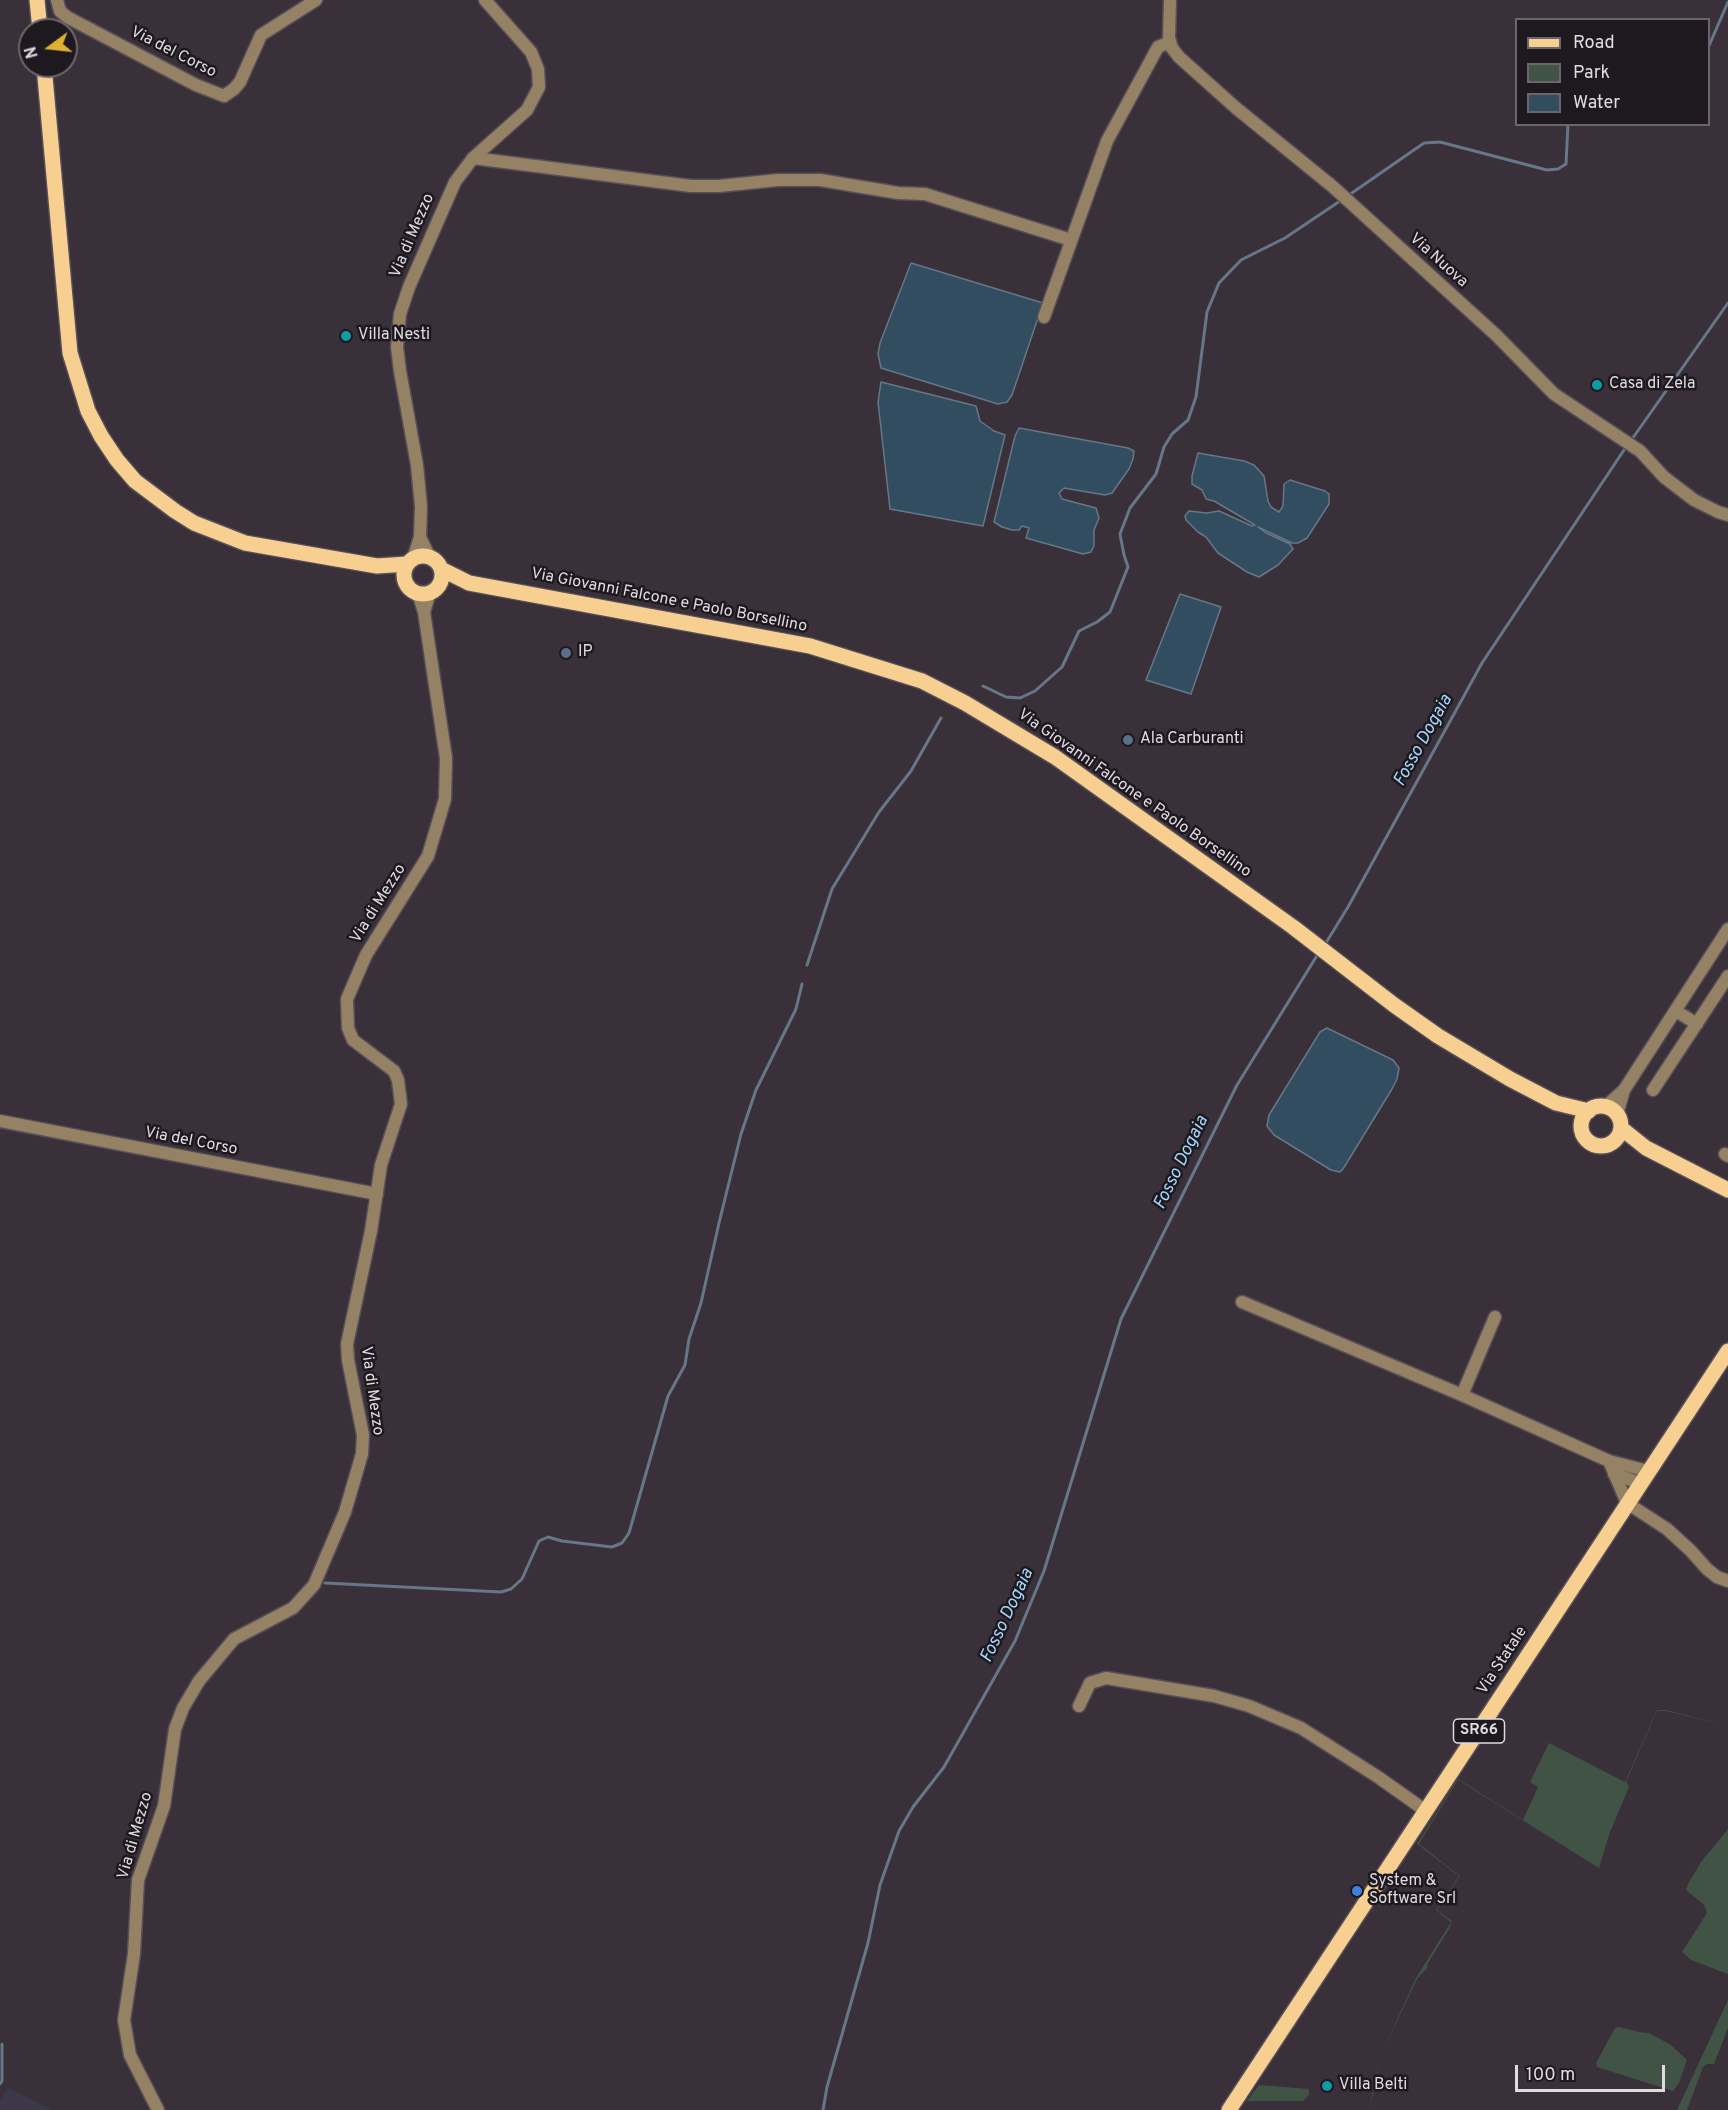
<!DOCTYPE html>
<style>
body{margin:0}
#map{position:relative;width:1728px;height:2110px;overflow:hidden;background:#39303a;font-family:Overpass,sans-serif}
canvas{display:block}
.legend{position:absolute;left:1515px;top:18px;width:195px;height:108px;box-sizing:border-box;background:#1e191e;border:2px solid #6c666c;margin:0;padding:8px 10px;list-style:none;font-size:18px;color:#e0dae1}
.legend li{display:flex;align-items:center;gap:12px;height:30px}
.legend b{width:30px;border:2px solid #6c666c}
.north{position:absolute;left:18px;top:18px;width:60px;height:60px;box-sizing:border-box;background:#1e191e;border:2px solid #6c666c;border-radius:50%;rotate:255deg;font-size:16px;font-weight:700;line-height:24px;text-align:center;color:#e0dae1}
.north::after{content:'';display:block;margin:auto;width:21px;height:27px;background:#deb133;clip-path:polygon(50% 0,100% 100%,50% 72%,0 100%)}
.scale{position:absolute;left:1515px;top:2065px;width:150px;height:27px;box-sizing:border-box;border:3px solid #e0dae1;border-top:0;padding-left:8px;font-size:18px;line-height:21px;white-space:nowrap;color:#e0dae1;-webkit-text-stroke:4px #1e191e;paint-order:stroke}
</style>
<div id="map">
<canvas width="1728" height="2110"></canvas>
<ul class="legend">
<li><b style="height:8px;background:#f7cf91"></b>Road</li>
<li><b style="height:16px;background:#405344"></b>Park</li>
<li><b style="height:16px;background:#324d60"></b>Water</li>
</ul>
<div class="north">N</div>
<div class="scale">100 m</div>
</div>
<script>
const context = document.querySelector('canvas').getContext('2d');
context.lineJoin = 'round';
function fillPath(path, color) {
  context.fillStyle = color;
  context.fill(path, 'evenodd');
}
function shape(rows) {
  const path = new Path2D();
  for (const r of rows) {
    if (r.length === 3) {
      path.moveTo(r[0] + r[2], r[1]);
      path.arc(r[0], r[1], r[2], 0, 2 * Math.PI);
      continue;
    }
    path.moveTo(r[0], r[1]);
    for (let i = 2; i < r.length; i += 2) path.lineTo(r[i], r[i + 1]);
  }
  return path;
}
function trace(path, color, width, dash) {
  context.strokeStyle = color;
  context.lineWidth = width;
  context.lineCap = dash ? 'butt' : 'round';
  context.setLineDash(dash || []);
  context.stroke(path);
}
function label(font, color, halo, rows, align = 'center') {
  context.font = font + ' Overpass,sans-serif';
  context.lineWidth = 5;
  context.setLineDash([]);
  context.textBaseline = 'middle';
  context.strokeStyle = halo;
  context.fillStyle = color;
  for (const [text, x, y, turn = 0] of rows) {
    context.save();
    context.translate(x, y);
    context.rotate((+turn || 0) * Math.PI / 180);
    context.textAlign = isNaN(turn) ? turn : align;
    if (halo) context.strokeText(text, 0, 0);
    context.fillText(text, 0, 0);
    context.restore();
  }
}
fillPath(shape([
 [8,2087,52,2110,0,2110,0,2100]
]), '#3c3849');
fillPath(shape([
 [1658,1710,1666,1710,1728,1726,1666,1711,1658,1711,1656,1713,1626,1782,1629,1787,1610,1832,1599,1868,1458,1780,1419,1844,1460,1876,1437,1910,1452,1921,1449,1929,1427,1965,1428,1967,1417,1979,1380,2057,1373,2095,1369,2110,1380,2057,1416,1978,1451,1922,1436,1910,1459,1876,1417,1844,1458,1779,1523,1820,1538,1787,1530,1782,1549,1743,1625,1782,1656,1712],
 [1728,1829,1728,1974,1691,1960,1682,1952,1707,1913,1704,1905,1686,1890,1688,1884,1701,1862],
 [1728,2000,1728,2028,1714,2064,1707,2064,1703,2067,1687,2110,1677,2110],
 [1619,2027,1639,2032,1649,2033,1671,2045,1687,2060,1679,2083,1673,2091,1597,2067,1596,2063,1615,2028],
 [1259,2085,1309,2089,1309,2095,1303,2101,1247,2101]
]), '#405344');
const water = shape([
 [911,263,1043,303,1012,395,1007,402,998,404,881,368,878,354,880,343,911,263],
 [881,382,976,406,980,421,994,431,1005,435,983,526,890,509,878,402,881,382],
 [1019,428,1128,448,1134,451,1133,459,1129,469,1112,493,1105,495,1064,488,1059,493,1062,499,1096,508,1099,518,1094,530,1094,546,1091,552,1083,554,1026,538,1029,528,1022,526,1019,530,1012,530,1002,527,994,522,1015,436,1019,428],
 [1198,453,1244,461,1254,465,1264,476,1268,501,1271,507,1279,512,1283,506,1284,484,1290,480,1325,491,1329,494,1329,504,1307,538,1298,543,1292,543,1258,527,1266,533,1290,544,1293,549,1278,565,1259,577,1247,572,1218,553,1206,537,1198,532,1186,520,1185,516,1189,511,1207,513,1219,511,1252,526,1255,525,1214,501,1206,499,1202,490,1192,484,1192,476,1198,453],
 [1180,594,1221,607,1191,694,1146,680,1180,594],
 [1327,1028,1393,1060,1399,1068,1397,1079,1392,1089,1343,1169,1340,1172,1331,1170,1274,1135,1267,1126,1269,1115,1320,1032,1327,1028]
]);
fillPath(water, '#324d60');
trace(water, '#667787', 1.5);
trace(shape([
 [1708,48,1728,2],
 [1349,195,1424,143,1440,142,1547,170,1558,169,1566,164,1568,124],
 [1630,442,1728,303],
 [983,686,1006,697,1020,698,1035,691,1062,667,1079,631,1097,622,1110,612,1128,567,1124,555,1120,534,1130,508,1156,474,1164,447,1172,434,1188,420,1196,397,1207,312,1219,283,1241,260,1285,238,1343,199],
 [1324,946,1348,907,1482,663,1626,447],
 [807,965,832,889,879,812,911,771,941,718],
 [325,1583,501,1592,511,1589,522,1579,539,1541,548,1537,562,1541,612,1547,622,1543,629,1533,668,1396,685,1365,689,1339,701,1303,719,1223,741,1134,756,1090,796,1009,802,984],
 [0,2084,2,2081,2,2044],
 [823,2110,827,2087,868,1943,880,1885,899,1831,913,1807,944,1767,1015,1641,1044,1571,1121,1319,1237,1085,1318,954]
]), '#667787', 3);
const minor = shape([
 [57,0,60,11,67,17,196,85,224,96,234,89,240,82,261,35,316,0],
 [473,158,691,186,719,186,778,180,820,180,898,193,925,194,1071,240],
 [1044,317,1107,141,1158,47,1170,42],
 [1676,1011,1697,1024],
 [1653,1090,1728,976],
 [1605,1107,1624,1090,1728,929],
 [1617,1114,1624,1090],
 [0,1121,377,1194],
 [1725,1154,1728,1156],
 [1242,1302,1462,1395,1609,1461,1648,1471],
 [1462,1395,1495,1317],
 [1609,1461,1627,1503,1667,1529,1691,1551,1707,1569,1717,1577,1728,1581],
 [1614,1474,1640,1483],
 [1079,1706,1090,1683,1106,1678,1214,1696,1249,1706,1301,1728,1378,1777,1426,1811]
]);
const tertiary = shape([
 [1170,0,1169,38,1172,48,1179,57,1236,108,1332,186,1496,335,1554,394,1640,451,1664,477,1694,500,1718,512,1728,515],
 [420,537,430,558],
 [413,559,420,537,421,507,417,465,400,371,397,347,400,314,409,287,455,182,473,158,527,110,539,87,538,69,531,52,485,0],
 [424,612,430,592],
 [158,2110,130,2055,124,2020,134,1954,138,1880,164,1806,175,1729,183,1708,199,1681,234,1639,293,1608,314,1585,345,1512,362,1454,363,1435,348,1360,347,1344,371,1231,381,1165,401,1104,398,1080,394,1071,353,1040,348,1028,347,999,366,955,428,856,445,799,446,758,424,612,418,593]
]);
const primary = shape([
 [37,0,40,30],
 [44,66,70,353,88,411,101,436,117,460,135,481,175,511,194,523,245,543,377,566,407,564],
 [423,575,19],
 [441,569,469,583,810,646,922,681,965,703,1055,757,1293,927,1394,1005,1438,1036,1510,1079,1556,1103,1589,1111],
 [1601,1126,20],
 [1621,1128,1646,1148,1728,1190],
 [1229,2110,1728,1351]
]);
trace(minor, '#574f58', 15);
trace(tertiary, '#574f58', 15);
trace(primary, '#574f58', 18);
trace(minor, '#958164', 12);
trace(tertiary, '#958164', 12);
trace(primary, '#f7cf91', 15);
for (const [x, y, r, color] of [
 [346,336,6,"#0f9aa8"],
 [1597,385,6,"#0f9aa8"],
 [566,653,6,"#5c6f8a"],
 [1128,740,6,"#5c6f8a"],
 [1357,1891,6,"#3f7fe0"],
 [1327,2086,6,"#0f9aa8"]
]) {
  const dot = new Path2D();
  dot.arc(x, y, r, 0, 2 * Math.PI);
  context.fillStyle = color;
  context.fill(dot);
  trace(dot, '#1e191e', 2);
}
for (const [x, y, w] of [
 [1479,1731,51]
]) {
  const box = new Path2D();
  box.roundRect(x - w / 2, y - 12, w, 24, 4.5);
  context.fillStyle = '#1e191e';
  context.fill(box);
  trace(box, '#e0dae1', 1.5);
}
label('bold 15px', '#e0dae1', null, [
 ["SR66",1479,1731]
]);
label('16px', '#e0dae1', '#1e191e', [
 ["Via del Corso",173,53,27],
 ["Via di Mezzo",413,236,-67],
 ["Via Nuova",1438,261,42],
 ["Via Giovanni Falcone e Paolo Borsellino",669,601,11],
 ["Via Giovanni Falcone e Paolo Borsellino",1134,794,35],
 ["Via di Mezzo",379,904,-58],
 ["Via del Corso",191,1142,11],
 ["Via di Mezzo",371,1391,82],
 ["Via Statale",1503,1661,-57],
 ["Via di Mezzo",136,1836,-74]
]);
label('16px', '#e0dae1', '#1e191e', [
 ["Villa Nesti",358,336],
 ["Casa di Zela",1609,385],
 ["IP",578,653],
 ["Ala Carburanti",1140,740],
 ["System &",1369,1882],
 ["Software Srl",1369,1900],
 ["Villa Belti",1339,2086]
], 'left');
label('italic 18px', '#a3d7fe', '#1e191e', [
 ["Fosso Dogaia",1424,741,-61],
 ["Fosso Dogaia",1182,1163,-64],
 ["Fosso Dogaia",1008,1616,-65]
]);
</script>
